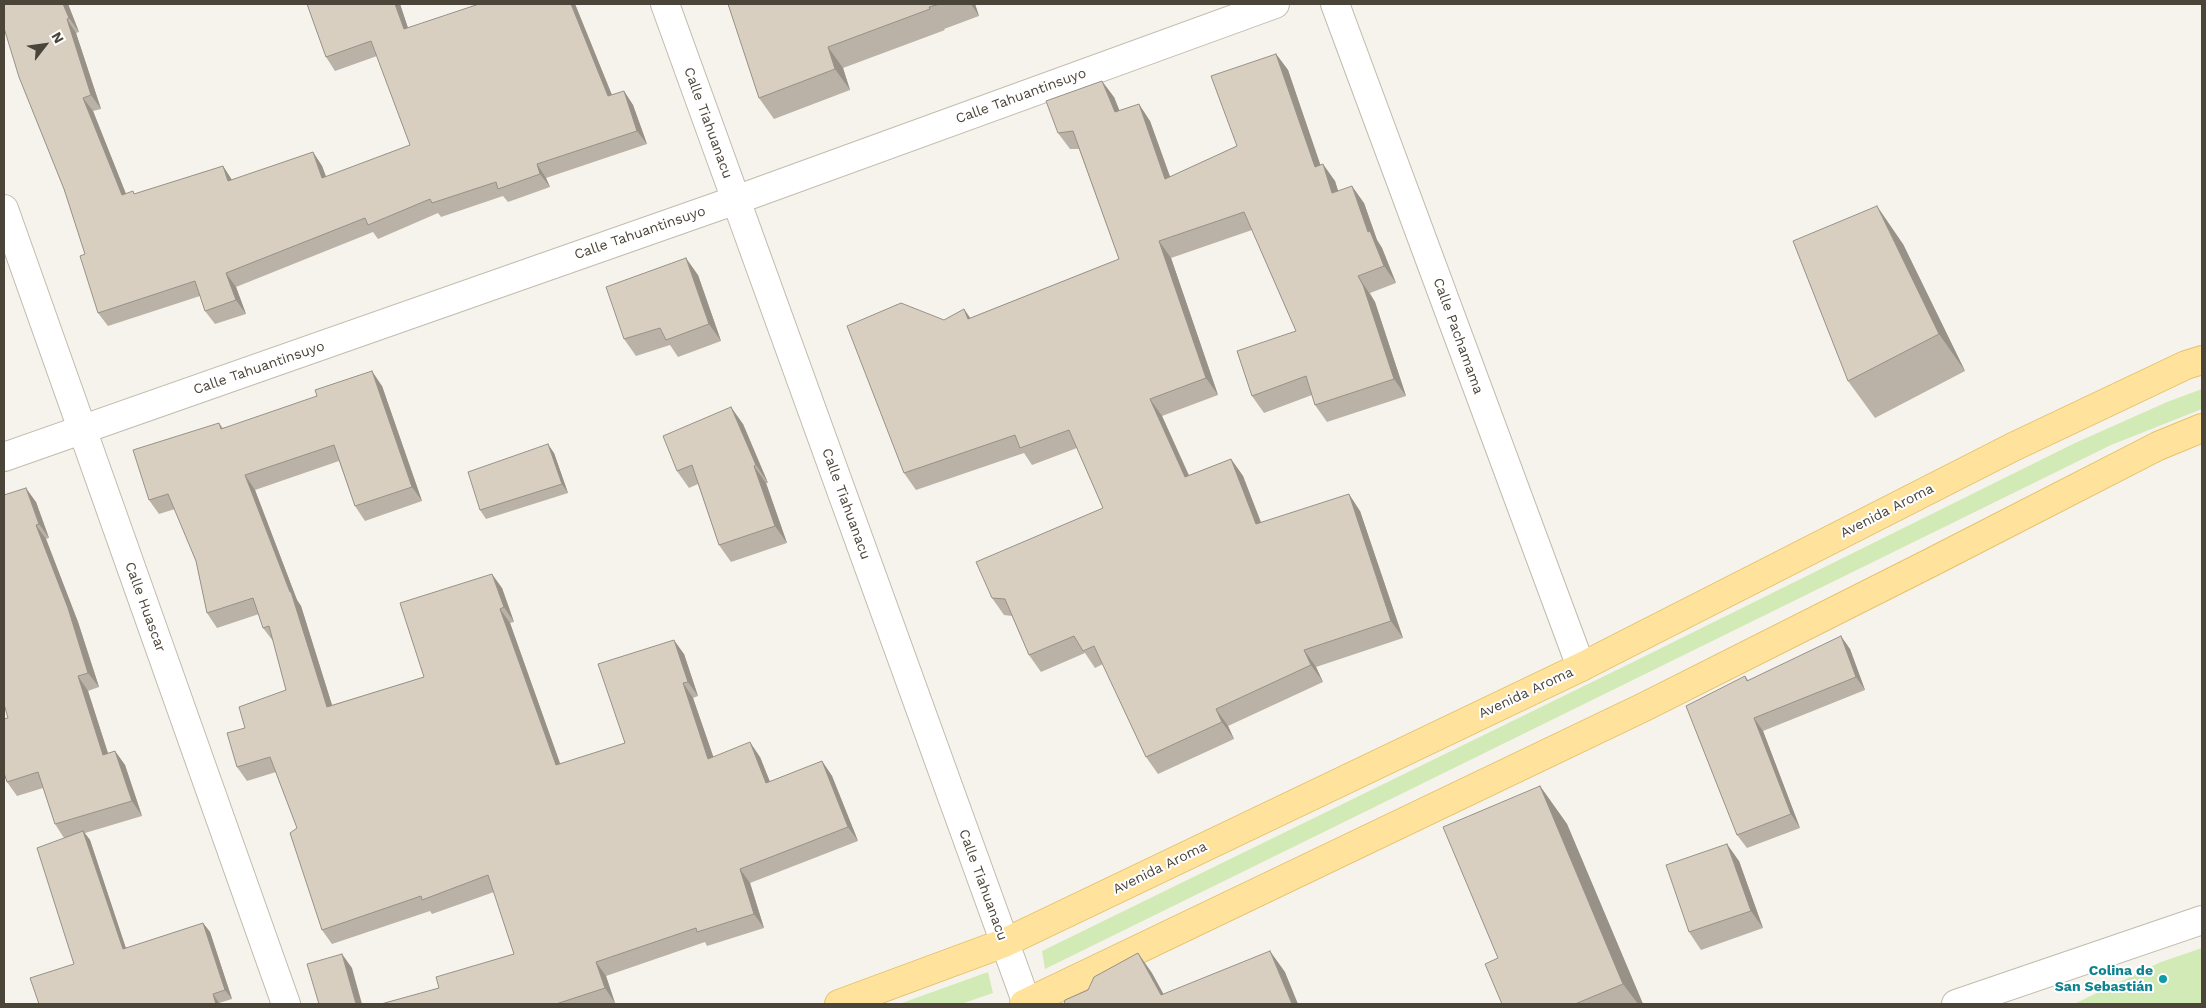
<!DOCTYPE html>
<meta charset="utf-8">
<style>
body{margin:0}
#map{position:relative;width:2206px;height:1008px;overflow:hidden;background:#f6f3ec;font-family:"Work Sans",sans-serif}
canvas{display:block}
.frame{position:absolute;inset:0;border:5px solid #4b4439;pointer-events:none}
.north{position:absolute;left:20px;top:20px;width:50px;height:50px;-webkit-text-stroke:4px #fff;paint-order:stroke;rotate:60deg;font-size:14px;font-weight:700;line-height:20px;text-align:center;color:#4b4439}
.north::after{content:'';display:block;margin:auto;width:18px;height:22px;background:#4b4439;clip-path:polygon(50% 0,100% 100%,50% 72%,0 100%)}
</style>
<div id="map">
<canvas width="2206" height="1008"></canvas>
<div class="frame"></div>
<div class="north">N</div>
</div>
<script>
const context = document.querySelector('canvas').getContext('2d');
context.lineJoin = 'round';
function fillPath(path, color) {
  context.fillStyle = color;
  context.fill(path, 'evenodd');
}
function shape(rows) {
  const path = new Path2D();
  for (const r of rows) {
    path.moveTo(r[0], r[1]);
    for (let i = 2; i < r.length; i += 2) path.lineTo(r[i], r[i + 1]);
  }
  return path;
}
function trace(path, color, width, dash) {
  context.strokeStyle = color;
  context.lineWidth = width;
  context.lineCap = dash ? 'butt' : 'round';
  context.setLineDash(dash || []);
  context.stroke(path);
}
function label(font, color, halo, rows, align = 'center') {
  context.font = font + ' "Work Sans",sans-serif';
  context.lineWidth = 4;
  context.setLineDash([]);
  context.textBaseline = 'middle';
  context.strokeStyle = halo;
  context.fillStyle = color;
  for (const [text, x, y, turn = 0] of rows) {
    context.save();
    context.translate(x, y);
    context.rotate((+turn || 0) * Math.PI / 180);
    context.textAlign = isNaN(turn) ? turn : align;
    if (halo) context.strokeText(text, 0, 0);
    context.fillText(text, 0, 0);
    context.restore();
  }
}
fillPath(shape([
 [2202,389,2202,409,2111,445,1045,969,1042,951,1629,664,2075,443,2167,402],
 [2202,948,2202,1004,2074,1004,2161,962],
 [988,972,993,993,961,1004,899,1004]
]), '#d2eab5');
const minor = shape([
 [665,4,1027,1004],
 [1335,4,1581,667],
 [4,209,286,1004],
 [4,457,736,200,1275,4],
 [1956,1004,2202,920]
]);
const major = shape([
 [839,1004,1004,943,1581,667,2013,447,2186,365,2202,360],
 [1024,1004,1644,707,1930,563,2158,446,2202,428]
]);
trace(minor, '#c2bbae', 30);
trace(major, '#e6c16a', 30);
trace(minor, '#fff', 28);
trace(major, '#ffe39c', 28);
fillPath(shape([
 [68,4,79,32,76,33,101,109,93,111,126,194,135,194,223,166,232,180,313,152,322,166,326,177,410,145,377,56,335,71,326,57,307,4,400,4,408,28,575,4,612,95,624,91,633,105,647,144,546,178,550,187,508,202,503,196,441,217,438,213,378,239,373,232,236,287,246,314,215,324,205,311,200,296,108,326,98,313,85,254,64,189,4,28],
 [728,4,975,4,979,16,944,29,945,30,843,68,850,90,774,119,759,98],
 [1276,54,1288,70,1320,165,1335,181,1338,191,1364,203,1377,240,1382,248,1396,283,1370,293,1375,302,1406,396,1327,422,1315,405,1312,395,1264,413,1252,396,1296,331,1252,230,1171,258,1218,395,1162,416,1189,475,1231,459,1243,476,1261,522,1360,511,1403,638,1316,667,1323,682,1228,726,1234,739,1158,774,1146,757,1103,664,1095,668,1085,653,1041,672,1029,655,1012,616,1004,615,992,598,1103,508,1077,448,1032,465,1024,453,916,490,904,473,944,320,964,309,970,318,1119,259,1079,149,1070,149,1058,133,1114,97,1119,111,1150,121,1170,177,1237,146],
 [1903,244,1965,371,1875,418,1848,381],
 [698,275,721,341,678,357,670,345,636,356,624,339],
 [382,386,422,501,365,521,355,506,339,461,255,490,297,600,301,606,332,705,424,677,502,588,514,622,510,623,560,764,625,743,684,654,698,696,693,698,713,757,760,757,770,782,822,761,832,776,858,841,750,883,764,928,707,946,705,942,606,976,615,1003,611,1004,381,1004,439,988,514,954,494,892,432,914,430,911,332,944,322,930,297,828,276,772,247,781,237,767,245,728,286,690,273,641,263,628,259,614,217,628,207,613,196,561,175,509,159,514,149,500,219,423,223,428],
 [743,424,768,483,766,483,787,543,731,562,719,545,698,484,689,488,677,471],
 [554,453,568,493,486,519,480,510],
 [36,502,49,538,46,539,78,622,99,687,88,691,108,753,115,751,125,765,142,816,85,833,90,840,126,948,203,923,210,932,232,999,219,1003,74,964,64,838,55,824,43,788,17,796,7,782,8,718],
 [1850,649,1865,690,1763,731,1800,828,1747,848,1737,835,1745,676,1748,680],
 [1540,786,1567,824,1643,1004,1502,1004,1498,958],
 [1739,861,1763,928,1701,950,1689,932]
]), '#bab2a6');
fillPath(shape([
 [63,4,68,4,79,32,69,18],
 [395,4,400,4,413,43,404,29],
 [571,4,575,4,618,110,608,96],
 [971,4,975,4,979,16],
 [67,19,76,33,101,109,91,95],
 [828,47,843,68,850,90,835,69],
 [1276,54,1288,70,1327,184,1315,167],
 [1102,81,1114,97,1127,129,1115,112],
 [624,91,633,105,647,144,637,131],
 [83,98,93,111,132,209,122,195],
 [1139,104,1150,121,1177,196,1165,179],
 [313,152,322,166,332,192,322,178],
 [537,164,546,178,550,187,540,174],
 [1323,164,1335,181,1344,210,1332,193],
 [223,166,232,180,228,181],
 [1352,186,1364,203,1377,240,1382,248,1396,283,1384,266,1368,232],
 [1877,206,1903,244,1965,371,1939,334],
 [1159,241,1171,258,1218,395,1206,378],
 [686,258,698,275,721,341,709,324],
 [226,273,236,287,246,314,236,300],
 [1358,276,1375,302,1406,396,1394,379],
 [964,309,975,325,968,319],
 [372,371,382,386,422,501,412,487],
 [1150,399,1162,416,1197,494,1185,477],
 [731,407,743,424,768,483,756,465],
 [548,444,554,453,568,493,562,484],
 [1231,459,1243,476,1268,541,1256,524],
 [754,466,766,483,787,543,775,526],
 [245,475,255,490,297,600,301,606,337,721,327,707,290,592],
 [26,488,36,502,49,538,39,524],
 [1349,494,1360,511,1403,638,1391,621],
 [36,525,46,539,78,622,99,687,88,673],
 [492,574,502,588,514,622,504,607],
 [500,609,510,623,566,780,556,765],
 [1841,636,1850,649,1865,690,1856,677],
 [674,640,684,654,698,696,688,682],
 [1304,650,1316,667,1323,682,1311,665],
 [78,676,88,691,113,769,103,755],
 [683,683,693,698,719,773,708,759],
 [1216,709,1228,726,1234,739,1222,722],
 [1754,718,1763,731,1800,828,1791,814],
 [750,742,760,757,776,797,766,783],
 [115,751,125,765,142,816,132,801],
 [822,761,832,776,858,841,848,827],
 [1540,786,1567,824,1643,1004,1638,1004,1623,984],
 [83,831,90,840,129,958,123,949],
 [1727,844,1739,861,1763,928,1751,911],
 [740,869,750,883,764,928,754,914],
 [203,923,210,932,232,999,225,990],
 [1270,951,1285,972,1298,1004,1292,1004],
 [1138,953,1152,973,1169,1004,1161,995],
 [342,954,352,968,362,1004,356,1004],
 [596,962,606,976,615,1003,605,988],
 [213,994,219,1003,220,1004,216,1004]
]), '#979187');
const building = shape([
 [4,4,63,4,69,18,67,19,91,95,83,98,122,195,133,191,134,194,223,166,228,181,313,152,322,178,410,145,371,41,326,57,307,4,395,4,404,29,479,4,571,4,608,96,624,91,637,131,537,164,540,174,498,189,496,182,432,203,430,199,368,225,365,218,226,273,236,300,205,311,195,281,98,313,80,256,85,254,64,189,19,77,4,28,4,4],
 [728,4,940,4,929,7,930,9,828,47,835,69,759,98,728,4],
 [1276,54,1315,167,1323,164,1332,193,1352,186,1368,232,1370,231,1384,266,1358,276,1363,285,1394,379,1315,405,1306,376,1252,396,1237,351,1296,331,1244,212,1159,241,1206,378,1150,399,1185,477,1231,459,1256,524,1349,494,1391,621,1304,650,1311,665,1216,709,1222,722,1146,757,1094,646,1083,651,1074,636,1029,655,1005,599,992,598,976,562,1103,508,1069,430,1020,448,1015,435,904,473,847,326,901,303,944,320,964,309,968,319,1119,259,1073,131,1058,133,1046,101,1102,81,1115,112,1139,104,1165,179,1237,146,1211,76,1276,54],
 [1877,206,1939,334,1848,381,1793,241,1877,206],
 [686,258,709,324,666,340,660,328,624,339,606,287,686,258],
 [372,371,412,487,355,506,334,445,245,475,290,592,291,592,327,707,424,677,400,603,492,574,504,607,500,609,556,765,625,743,598,664,674,640,688,682,683,683,708,759,750,742,766,783,822,761,848,827,740,869,754,914,697,932,696,928,596,962,605,988,556,1004,381,1004,439,988,436,977,514,954,488,875,422,900,421,896,322,930,290,833,297,828,270,757,237,767,227,733,245,728,239,707,286,690,269,626,263,628,253,598,207,613,196,561,168,494,149,500,133,450,219,423,221,429,317,396,315,390,372,371],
 [731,407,756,465,754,466,775,526,719,545,692,465,677,471,663,436,731,407],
 [548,444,562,484,480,510,468,472,548,444],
 [26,488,39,524,36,525,68,608,88,673,78,676,103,755,115,751,132,801,55,824,38,772,7,782,4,773,4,719,8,718,4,704,4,495,26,488],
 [1841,636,1856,677,1754,718,1791,814,1737,835,1686,706,1745,676,1747,681,1841,636],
 [1540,786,1623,984,1575,1004,1502,1004,1485,964,1498,958,1443,827,1540,786],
 [83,831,123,949,203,923,225,990,213,994,216,1004,39,1004,30,978,74,964,37,848,83,831],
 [1727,844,1751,911,1689,932,1666,865,1727,844],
 [1270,951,1292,1004,1064,1004,1065,1000,1088,990,1094,977,1138,953,1161,995,1270,951],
 [342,954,356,1004,319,1004,307,964,342,954]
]);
fillPath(building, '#d8cfc1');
trace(building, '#979187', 1);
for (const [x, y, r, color] of [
 [2163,979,5,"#0f9aa8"]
]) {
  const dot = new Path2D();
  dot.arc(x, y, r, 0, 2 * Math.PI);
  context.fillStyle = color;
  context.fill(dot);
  trace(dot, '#fff', 2);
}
label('14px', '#4b4439', '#fff', [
 ["Calle Tahuantinsuyo",1021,96,-20],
 ["Calle Tiahuanacu",708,123,70],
 ["Calle Tahuantinsuyo",640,233,-19],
 ["Calle Pachamama",1458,336,70],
 ["Calle Tahuantinsuyo",259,368,-19],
 ["Calle Tiahuanacu",846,504,70],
 ["Avenida Aroma",1887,511,-27],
 ["Calle Huascar",145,607,70],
 ["Avenida Aroma",1526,693,-25],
 ["Avenida Aroma",1160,868,-26],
 ["Calle Tiahuanacu",983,885,70]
]);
label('bold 14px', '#0d838f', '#fff', [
 ["Colina de",2153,971],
 ["San Sebastián",2153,987]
], 'right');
</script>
